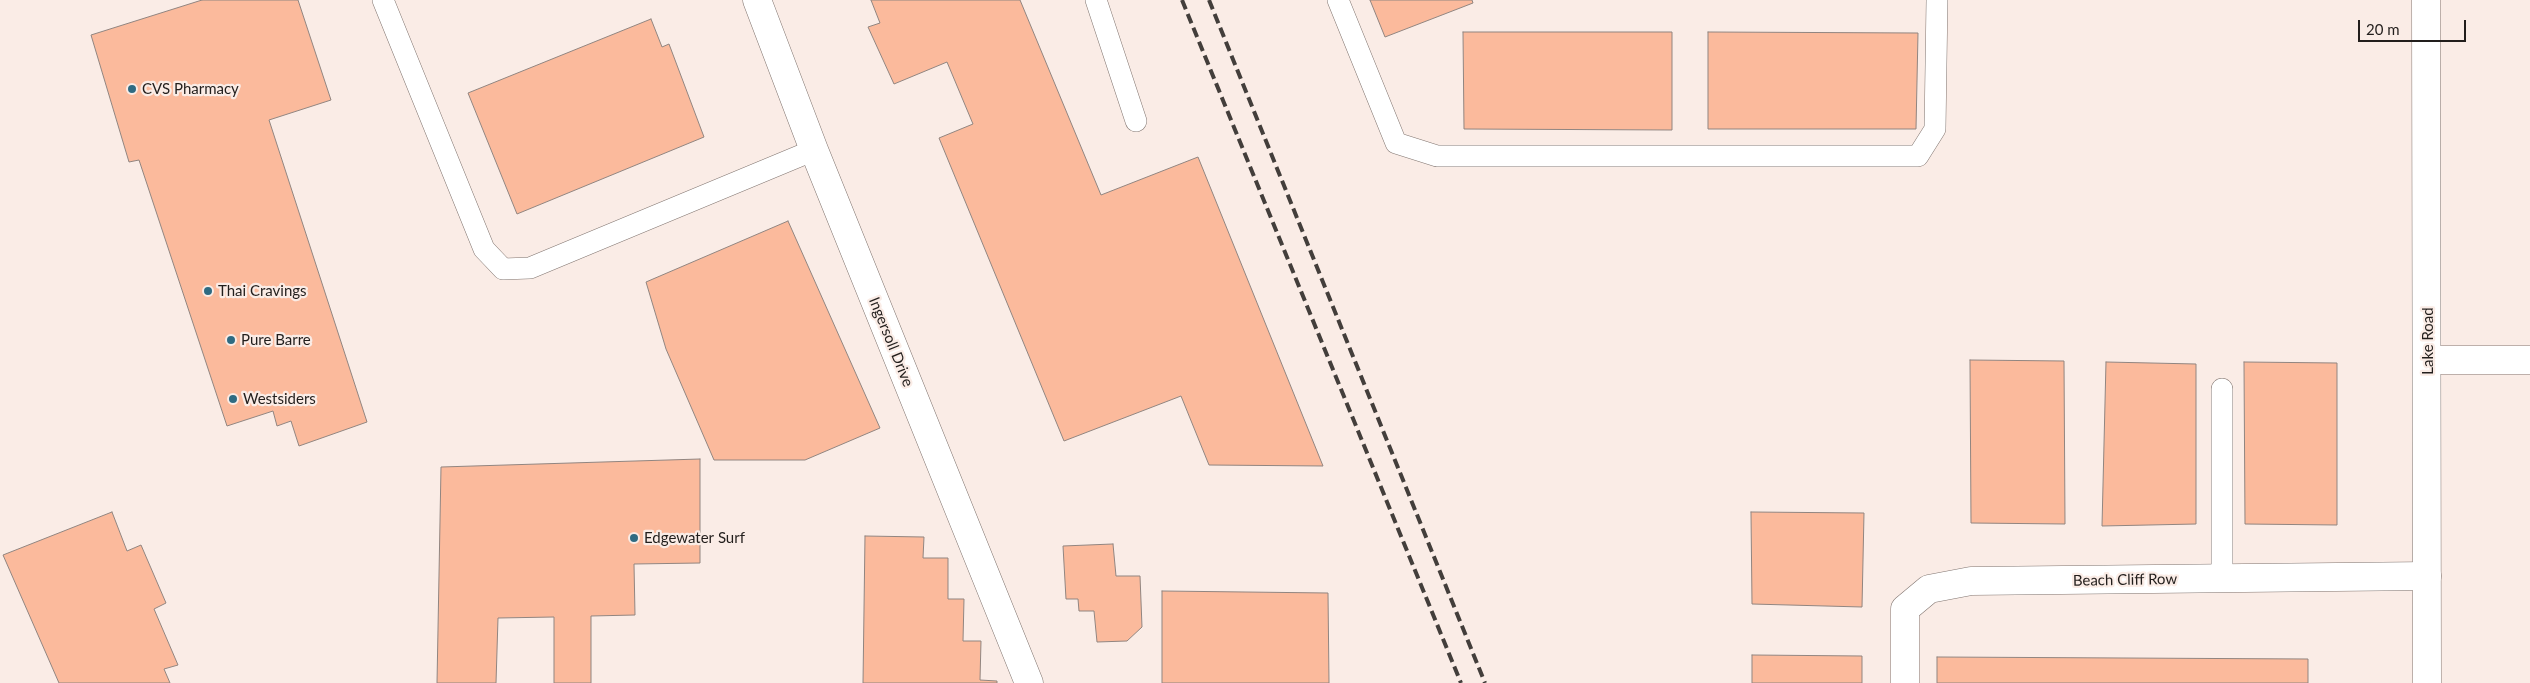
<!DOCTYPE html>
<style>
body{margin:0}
#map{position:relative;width:2530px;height:683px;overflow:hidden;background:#faece6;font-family:Lato,sans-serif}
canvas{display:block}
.scale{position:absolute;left:2358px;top:20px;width:108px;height:22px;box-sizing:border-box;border:2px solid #221e1c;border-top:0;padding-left:6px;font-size:15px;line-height:18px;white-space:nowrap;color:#221e1c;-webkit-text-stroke:4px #faece6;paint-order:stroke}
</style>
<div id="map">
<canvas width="2530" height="683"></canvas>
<div class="scale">20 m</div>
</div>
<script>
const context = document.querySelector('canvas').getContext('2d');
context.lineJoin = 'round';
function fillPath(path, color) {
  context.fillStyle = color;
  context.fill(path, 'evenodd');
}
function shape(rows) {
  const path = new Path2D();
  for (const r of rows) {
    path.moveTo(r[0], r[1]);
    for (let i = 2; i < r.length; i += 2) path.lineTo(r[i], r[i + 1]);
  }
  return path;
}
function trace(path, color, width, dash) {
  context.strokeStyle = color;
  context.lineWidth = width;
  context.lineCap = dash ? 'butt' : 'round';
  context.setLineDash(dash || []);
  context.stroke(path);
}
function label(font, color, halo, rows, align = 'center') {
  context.font = font + ' Lato,sans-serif';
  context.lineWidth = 4.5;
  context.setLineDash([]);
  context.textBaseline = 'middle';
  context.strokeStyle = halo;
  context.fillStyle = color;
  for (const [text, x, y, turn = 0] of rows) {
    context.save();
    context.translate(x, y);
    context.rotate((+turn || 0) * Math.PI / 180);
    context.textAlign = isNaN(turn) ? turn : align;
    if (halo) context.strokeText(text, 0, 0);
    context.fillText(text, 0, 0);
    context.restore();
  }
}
const building = shape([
 [202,0,298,0,331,100,269,120,367,422,299,446,291,421,277,426,273,411,227,426,139,160,129,162,91,35,202,0],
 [871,0,1020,0,1101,195,1198,157,1323,466,1209,465,1181,396,1064,441,939,138,973,124,947,62,894,84,868,27,880,23,871,0],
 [1370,0,1472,0,1473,3,1385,37,1370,0],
 [651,19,662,47,669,44,704,137,517,214,468,93,651,19],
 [1463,32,1672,32,1672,130,1464,129,1463,32],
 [1708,32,1918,33,1916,129,1708,129,1708,32],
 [788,221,880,428,805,460,714,460,666,349,646,282,788,221],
 [1970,360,2064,361,2065,524,1971,523,1970,360],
 [2106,362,2196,364,2196,524,2102,526,2106,362],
 [2244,362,2337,363,2337,525,2245,524,2244,362],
 [700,459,700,563,634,564,635,615,591,616,591,683,554,683,554,617,498,618,496,683,437,683,441,467,700,459],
 [112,512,127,551,141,545,166,603,154,609,178,665,164,669,170,683,59,683,3,555,112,512],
 [1751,512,1864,513,1862,607,1752,604,1751,512],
 [865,536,924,537,923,558,948,558,948,599,964,599,963,641,981,641,980,680,997,681,997,683,863,683,865,536],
 [1113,544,1116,576,1140,576,1142,627,1127,641,1097,642,1094,611,1079,611,1078,599,1066,599,1063,546,1113,544],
 [1162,591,1328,593,1329,683,1162,683,1162,591],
 [1752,655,1862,656,1862,683,1752,683,1752,655],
 [1937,657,2308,659,2308,683,1937,683,1937,657]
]);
fillPath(building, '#fbba9c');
trace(building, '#918580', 1);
const service = shape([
 [383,0,484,249,503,269,530,268,814,150],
 [1096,0,1136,121],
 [1338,0,1396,143,1437,156,1918,156,1935,129,1937,0],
 [2222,578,2222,389]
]);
const minor = shape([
 [757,0,814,150,1029,683],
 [2428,360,2530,360],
 [1905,683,1905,609,1929,589,1971,581,2427,576]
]);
const primary = shape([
 [2426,0,2427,683]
]);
trace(service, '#817570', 22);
trace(minor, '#817570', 29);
trace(primary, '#817570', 29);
trace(service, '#fff', 21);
trace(minor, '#fff', 28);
trace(primary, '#fff', 28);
trace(shape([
 [1182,0,1461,683],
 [1209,0,1485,683]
]), '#433e3b', 4, [10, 5]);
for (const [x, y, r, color] of [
 [132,89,5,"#2f6b82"],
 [208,291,5,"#2f6b82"],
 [231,340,5,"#2f6b82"],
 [233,399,5,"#2f6b82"],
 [634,538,5,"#2f6b82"]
]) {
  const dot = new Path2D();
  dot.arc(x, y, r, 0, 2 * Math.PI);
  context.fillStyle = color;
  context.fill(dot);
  trace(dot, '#faece6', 2);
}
label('15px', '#221e1c', '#faece6', [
 ["CVS Pharmacy",142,89],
 ["Thai Cravings",218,291],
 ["Pure Barre",241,340],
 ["Westsiders",243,399],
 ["Edgewater Surf",644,538]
], 'left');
label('15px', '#221e1c', '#faece6', [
 ["Lake Road",2428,341,-90],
 ["Ingersoll Drive",891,342,68],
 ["Beach Cliff Row",2125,580,-1]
]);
</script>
